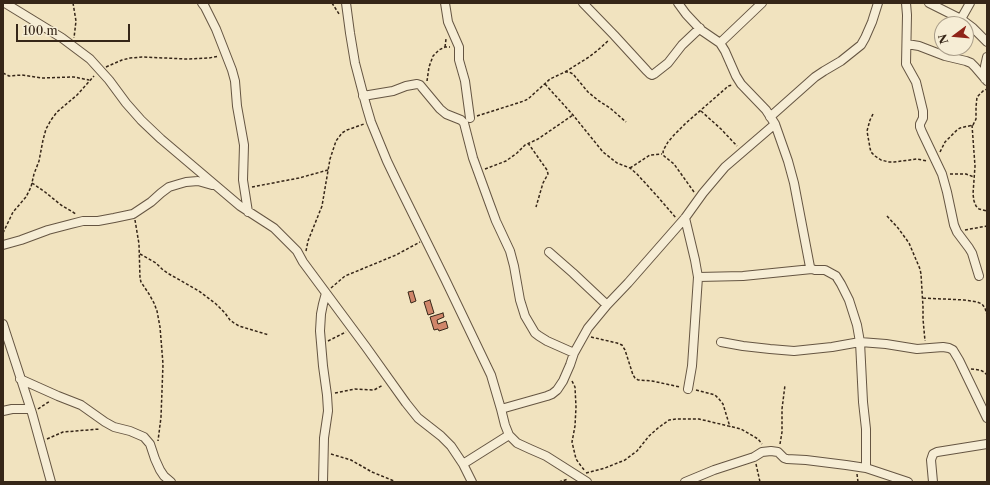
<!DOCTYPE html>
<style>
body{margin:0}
#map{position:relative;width:990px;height:485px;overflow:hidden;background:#f1e3bf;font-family:"Libre Caslon Text",serif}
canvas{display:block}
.frame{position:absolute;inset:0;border:4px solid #362618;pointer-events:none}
.north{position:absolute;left:934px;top:16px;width:40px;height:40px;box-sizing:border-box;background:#f6edd5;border:1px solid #a99d89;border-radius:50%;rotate:254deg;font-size:11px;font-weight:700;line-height:16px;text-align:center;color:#362618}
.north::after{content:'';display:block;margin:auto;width:14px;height:18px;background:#8f2418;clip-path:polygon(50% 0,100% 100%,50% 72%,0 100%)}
.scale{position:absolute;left:16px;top:24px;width:114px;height:18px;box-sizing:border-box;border:2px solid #362618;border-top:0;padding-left:5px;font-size:12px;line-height:14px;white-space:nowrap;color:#362618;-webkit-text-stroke:3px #f6edd5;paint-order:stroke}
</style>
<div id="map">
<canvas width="990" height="485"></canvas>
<div class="frame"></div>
<div class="north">N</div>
<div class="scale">100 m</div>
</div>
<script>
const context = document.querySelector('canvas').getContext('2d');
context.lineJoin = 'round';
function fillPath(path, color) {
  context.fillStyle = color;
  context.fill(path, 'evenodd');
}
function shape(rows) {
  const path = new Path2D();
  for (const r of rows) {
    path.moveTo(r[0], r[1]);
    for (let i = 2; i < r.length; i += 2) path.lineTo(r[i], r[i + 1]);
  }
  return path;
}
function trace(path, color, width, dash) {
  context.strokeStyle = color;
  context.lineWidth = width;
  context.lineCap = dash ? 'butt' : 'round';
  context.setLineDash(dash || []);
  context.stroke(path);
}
const building = shape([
 [413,291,416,301,411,303,408,292,413,291],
 [430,300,434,313,428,315,424,302,430,300],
 [443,313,444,317,437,320,438,324,446,321,448,328,439,331,438,329,434,330,430,317,443,313]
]);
fillPath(building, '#d0866a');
trace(building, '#362618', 1);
const minor = shape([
 [5,3,62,38,90,59,109,80,126,103,141,120,161,139,240,206,274,228,297,251,303,262,366,347,406,403,418,418,441,436,451,446,463,464,472,482],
 [202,3,205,7,216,29,232,70,235,81,237,106,244,145,243,180,248,212],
 [346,3,350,33,355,63,366,105,371,122,387,161,398,184,445,279,491,375,501,409,505,425,509,435,517,443,530,449,546,456,587,482],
 [445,3,448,22,459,47,459,60,465,81,470,118],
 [583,3,614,35,647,71,650,74,652,75,654,74,668,63,682,45,700,28],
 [678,3,686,14,701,30,720,43,725,51,736,76,741,84,766,110,775,124,788,161,794,183,810,267,812,269,815,270,825,270,836,276,841,284,849,300,857,325,860,342,863,402,866,429,866,468],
 [906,3,907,15,906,64,916,82,923,111,923,118,920,124,920,127,922,132,942,174,947,192,954,225,957,232,969,248,972,253,979,276],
 [929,3,961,19,973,28,987,42],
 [961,19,970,3],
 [720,43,762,3],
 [907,44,919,46,945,56,966,61,971,63,975,67,987,81],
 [985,79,985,66,987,57],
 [363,96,393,91,406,86,417,84,420,85,440,109,446,114,461,120,464,123,473,158,489,202,496,221,510,251,514,266,520,300,525,316,535,333,539,336,547,341,574,353],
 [770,117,815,77,824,71,841,61,861,45,865,38,872,22,878,3],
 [685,218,695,260,698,277,692,366,688,389],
 [3,245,21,240,48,230,71,224,83,221,98,221,114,218,133,214,151,202,161,193,169,187,179,184,186,182,198,181,212,185],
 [549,252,573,273,607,305],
 [698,277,743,276,812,269],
 [3,324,32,413,51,482],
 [721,342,743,346,770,349,794,351,832,347,860,342,886,344,917,349,943,347,949,348,953,350,959,360,987,418],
 [20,379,58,396,81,405,105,422,114,427,130,431,144,437,150,444,155,459,160,470,164,476,171,482],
 [501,409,547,396,552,394,557,390,563,381,570,365,574,353,588,328,607,305,628,283,685,218,703,193,725,167,775,124],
 [3,411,12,409,30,409],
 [463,464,509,435],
 [323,482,324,438,328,411,327,395,323,366,320,331,321,314,323,304,326,293],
 [685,482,714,470,754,457,762,452,771,451,778,452,784,458,787,459,806,460,846,465,866,468,908,482],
 [933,482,931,460,933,454,937,452,987,444]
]);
trace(minor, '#655542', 10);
trace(shape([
 [73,3,76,21,74,38],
 [332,3,339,14],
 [445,47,446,39],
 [106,67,122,60,130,58,142,57,187,59,209,58,219,56],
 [565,72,589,57,598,50,609,40],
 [3,73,9,76,22,75,42,78,74,77,89,80],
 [427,81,429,67,433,56,439,50,445,47,450,47],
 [545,84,573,115,603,152,617,163,630,168,637,174,658,197,676,218],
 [701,111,721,129,737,146],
 [873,114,870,120,867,131,870,148,871,152,875,156,881,160,889,162,894,162,917,159,927,161],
 [477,116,524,101,528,99,550,79,565,72,569,72,573,74,588,92,599,101,610,108,626,122],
 [972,125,975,166,973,194,974,201,976,206,979,209,987,211],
 [528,143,547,170,548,174,543,183,536,207],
 [940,152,945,142,957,130,960,128,973,125,976,119,976,107,977,97,983,91,987,89],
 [630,168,650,155,662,154],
 [485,169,506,161,517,153,525,145,538,139,573,115],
 [950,174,966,174,974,177],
 [32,183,45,192,61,205,76,214],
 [252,187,299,178,328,170],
 [694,192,674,164,664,156,663,152,664,149,668,142,674,135,686,123,725,89,728,86,733,85],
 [887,216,898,228,909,243,920,269,921,274,923,307,923,319,925,341],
 [135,220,139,244,140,278,141,282,149,294,154,303,157,311,160,327,163,364,161,417,158,441],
 [965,230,987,226],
 [3,233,13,212,26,197,31,187,34,174,39,161,43,140,46,129,51,120,57,112,77,95,94,76],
 [306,251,308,241,322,206,330,159,336,141,342,133,347,130,364,124],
 [140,254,156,263,163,270,169,274,199,291,216,304,225,313,230,320,234,323,239,326,269,335],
 [331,288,345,276,396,255,420,242],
 [923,298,964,300,977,302,982,304,985,308,987,315],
 [591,337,617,343,622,345,625,350,633,375,635,378,638,380,652,381,680,387],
 [328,341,346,332],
 [971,369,980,370,984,372,987,375],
 [572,381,575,387,576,407,575,426,572,442,576,459,581,466,585,471],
 [696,390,715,395,719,399,723,404,730,427],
 [335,393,355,389,374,390,383,385],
 [38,409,50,401],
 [47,439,63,432,100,429],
 [780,444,782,432,782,409,785,385],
 [331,454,351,460,372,472,394,481],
 [756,464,760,482],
 [586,473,605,468,625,460,637,451,649,436,658,428,669,420,676,419,699,419,741,429,758,439,762,444],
 [857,474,858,482],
 [559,482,568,479]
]), '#362618', 1.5, [3, 2]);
trace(minor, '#f6edd5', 8);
</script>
